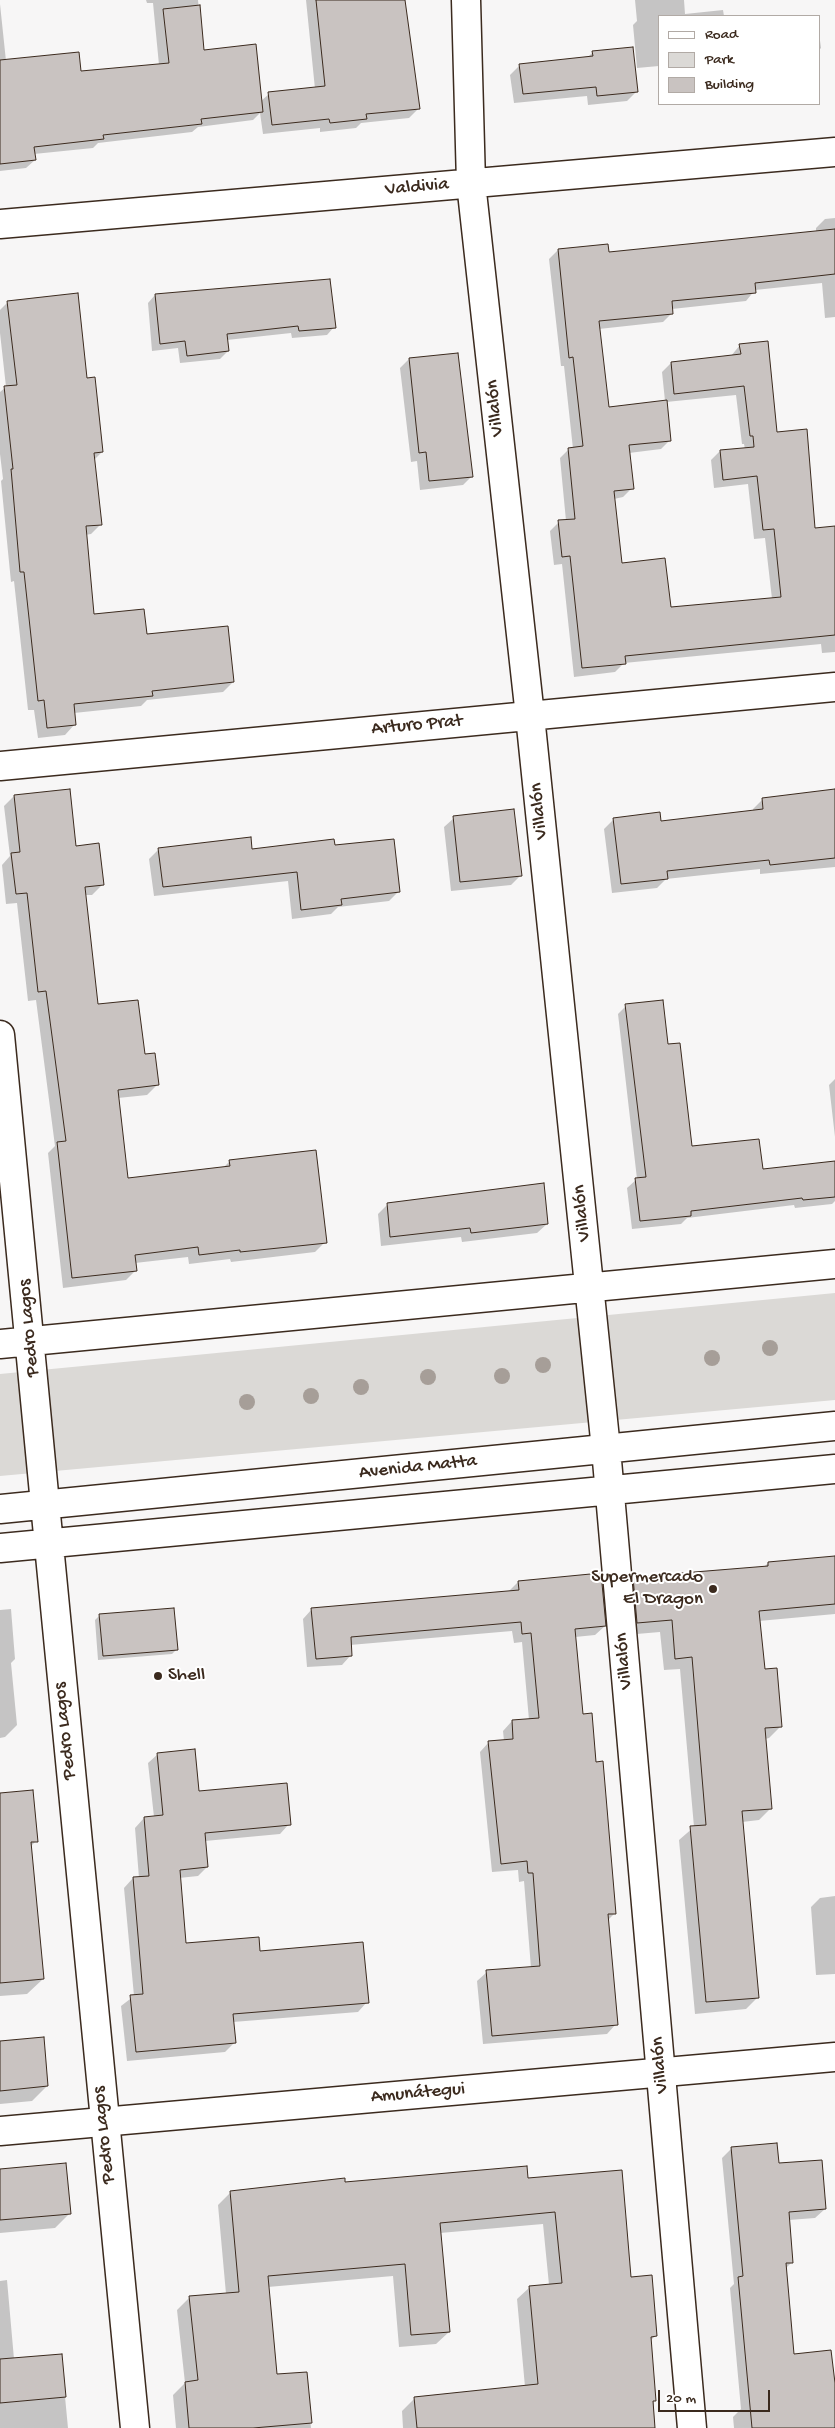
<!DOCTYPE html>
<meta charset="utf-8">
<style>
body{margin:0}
#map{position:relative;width:835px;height:2428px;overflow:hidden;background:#f7f6f6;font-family:"Gochi Hand",sans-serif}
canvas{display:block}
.legend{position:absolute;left:658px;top:15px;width:162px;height:90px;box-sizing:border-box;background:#fff;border:1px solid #b1aaa5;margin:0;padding:6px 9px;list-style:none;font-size:15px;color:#3b2a1e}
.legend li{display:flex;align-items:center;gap:10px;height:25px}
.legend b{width:25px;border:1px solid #b1aaa5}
.scale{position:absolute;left:658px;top:2390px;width:112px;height:22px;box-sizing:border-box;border:2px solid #3b2a1e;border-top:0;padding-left:6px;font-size:15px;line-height:18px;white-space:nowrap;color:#3b2a1e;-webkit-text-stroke:4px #fff;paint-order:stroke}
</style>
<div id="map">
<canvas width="835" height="2428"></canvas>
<ul class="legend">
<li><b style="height:6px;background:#fff"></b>Road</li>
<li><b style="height:14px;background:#dbd9d6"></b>Park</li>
<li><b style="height:14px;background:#c9c3c1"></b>Building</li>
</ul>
<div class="scale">20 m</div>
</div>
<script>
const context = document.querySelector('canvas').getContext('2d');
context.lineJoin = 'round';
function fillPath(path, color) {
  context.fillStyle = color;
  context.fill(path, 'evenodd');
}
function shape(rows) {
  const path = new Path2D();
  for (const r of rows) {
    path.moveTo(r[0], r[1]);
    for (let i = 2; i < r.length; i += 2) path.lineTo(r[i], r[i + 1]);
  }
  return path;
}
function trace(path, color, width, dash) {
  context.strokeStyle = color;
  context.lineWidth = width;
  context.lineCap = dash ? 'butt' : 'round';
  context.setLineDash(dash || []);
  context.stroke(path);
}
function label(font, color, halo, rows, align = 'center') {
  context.font = font + ' "Gochi Hand",sans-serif';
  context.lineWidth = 4;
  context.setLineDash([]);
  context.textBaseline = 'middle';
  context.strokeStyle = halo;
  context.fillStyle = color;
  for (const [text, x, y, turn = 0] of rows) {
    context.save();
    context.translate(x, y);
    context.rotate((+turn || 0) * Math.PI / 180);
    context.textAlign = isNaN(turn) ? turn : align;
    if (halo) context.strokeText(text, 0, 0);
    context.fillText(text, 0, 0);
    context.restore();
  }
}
fillPath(shape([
 [835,1293,835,1400,0,1476,0,1374]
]), '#dbd9d6');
fillPath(shape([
 [146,0,198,0,203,51,261,101,269,94,315,89,306,0,404,0,419,108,409,118,361,123,356,128,320,132,320,128,263,134,260,113,253,120,198,127,192,132,98,143,93,148,34,154,35,160,26,168,0,171,0,4,6,61,79,73,159,65,153,3,147,3],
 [635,0,684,0,685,14,723,10,724,16,659,16,659,66,637,68,633,25,637,21],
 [819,33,821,48,819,50],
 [593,52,636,92,627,101,588,105,587,96,514,103,510,75,520,65,587,58],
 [835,218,835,317,825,318,822,283,755,290,746,301,672,309,672,313,663,322,599,329,608,408,665,401,662,372,671,363,731,356,740,345,814,529,835,527,835,652,822,653,821,644,624,663,615,672,574,677,562,564,554,565,550,531,559,522,566,521,560,458,569,449,573,449,564,366,561,366,549,259,558,250,608,253,816,232,816,228,825,219],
 [736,395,742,444,744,444,745,449,720,451,711,460,714,488,748,484,754,539,765,538,772,599,669,608,621,565,614,499,623,497,632,488,629,453,661,449,670,440,666,402],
 [155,295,334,327,327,335,292,338,291,333,227,340,228,351,220,359,180,363,178,348,152,351,148,303],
 [8,302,86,379,102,452,94,460,101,524,91,534,85,535,93,615,145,635,233,682,223,692,147,700,141,706,74,713,75,724,65,735,38,738,34,710,28,710,14,581,11,582,1,481,3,479,0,454,0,392,6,387,0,333,0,310],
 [409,359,472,476,463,485,420,490,417,461,411,462,400,368],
 [835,790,835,867,760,874,760,869,666,879,657,888,612,893,604,829,614,819,660,822,753,812,753,809,763,799],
 [14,796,75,847,103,884,92,895,84,895,97,1006,143,1055,157,1085,147,1095,118,1098,127,1179,223,1168,230,1161,325,1242,315,1252,231,1262,230,1259,189,1264,188,1257,135,1263,136,1270,126,1280,63,1288,48,1153,55,1146,36,1000,28,1001,17,903,6,904,2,865,10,856,4,806],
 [454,818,521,875,511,885,451,891,444,827],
 [333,846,399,891,389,901,338,907,331,914,292,919,288,881,154,896,149,859,159,849,251,850],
 [626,1006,667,1045,691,1147,761,1170,835,1162,835,1201,832,1204,795,1208,794,1205,687,1218,681,1224,632,1229,627,1188,637,1179,618,1014],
 [835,1079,835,1137,829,1085],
 [387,1205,547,1224,537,1233,462,1242,461,1237,381,1246,378,1214],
 [835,1557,835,1614,759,1621,763,1670,781,1726,769,1738,765,1739,771,1808,759,1820,742,1822,758,1997,746,2009,695,2014,679,1840,694,1827,680,1669,664,1670,660,1632,625,1635,622,1590,634,1578,764,1567,768,1563],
 [518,1582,605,1626,595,1635,575,1637,582,1715,595,1763,615,1913,607,1921,616,2024,607,2034,483,2044,477,1981,487,1972,531,1968,524,1881,519,1882,518,1870,492,1872,480,1752,489,1742,504,1741,503,1731,512,1721,529,1720,522,1642,514,1643,512,1631,350,1645,351,1655,342,1665,307,1667,303,1619,312,1609,508,1592],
 [11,1609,15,1659,11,1663,17,1725,5,1737,0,1738,0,1610],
 [100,1615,177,1649,172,1654,98,1660,95,1620],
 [158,1754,197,1792,289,1824,280,1834,205,1841,207,1867,198,1876,179,1878,185,1945,259,1953,367,2002,358,2012,233,2022,234,2043,225,2052,127,2061,121,2006,134,1996,124,1888,133,1878,139,1878,135,1828,144,1818,154,1817,148,1763],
 [0,1794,36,1841,30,1847,43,1979,27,1994,0,1996],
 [835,1896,835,1974,816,1975,811,1907,820,1898],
 [0,2042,47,2086,32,2101,0,2104],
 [732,2148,778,2164,825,2209,815,2218,789,2220,792,2262,785,2269,793,2355,835,2392,835,2428,734,2428,733,2417,741,2409,730,2288,734,2284,722,2158],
 [0,2170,69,2214,55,2228,0,2233],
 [527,2179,630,2278,655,2336,650,2341,655,2428,403,2428,402,2411,414,2399,525,2387,517,2299,530,2287,549,2285,543,2224,440,2233,449,2332,436,2344,399,2347,393,2276,268,2287,275,2375,306,2373,311,2428,176,2428,173,2395,185,2383,177,2310,190,2297,226,2294,218,2205,231,2192,344,2183],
 [7,2280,14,2359,61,2355,68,2428,0,2428,0,2281]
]), '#0003');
const building = shape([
 [316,0,405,0,420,109,366,114,367,119,330,123,329,119,272,125,268,92,325,86,316,0],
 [200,5,204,50,256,44,263,112,201,119,202,124,103,135,104,139,34,147,36,160,0,164,0,60,79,52,81,71,169,63,163,9,200,5],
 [633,47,638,92,597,96,596,87,523,94,519,64,593,56,592,51,633,47],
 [835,229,835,274,755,283,756,293,672,301,673,314,599,321,609,407,667,400,671,441,629,445,634,489,614,491,622,563,665,558,671,607,781,597,774,529,763,530,757,476,723,480,720,450,754,447,753,436,750,436,744,386,674,394,671,362,741,354,739,344,768,341,777,432,807,429,815,528,835,526,835,635,625,656,626,664,582,668,570,556,562,557,558,520,575,519,568,448,583,446,573,357,569,358,558,249,608,244,609,252,835,229],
 [330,279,336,328,299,331,298,326,227,334,229,351,187,356,185,341,160,344,155,294,330,279],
 [78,293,87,378,95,377,103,452,94,453,102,525,86,526,94,614,144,609,147,634,228,626,234,682,152,691,153,696,74,704,76,725,47,728,44,700,38,701,24,572,20,572,11,469,13,469,4,386,17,385,7,301,78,293],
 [458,353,473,477,429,481,426,452,419,453,409,358,458,353],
 [70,789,76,846,99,843,104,885,85,887,98,1004,138,1000,145,1054,155,1053,159,1085,118,1090,128,1178,230,1166,229,1160,316,1150,327,1243,240,1252,240,1250,199,1255,198,1247,135,1255,137,1271,72,1278,57,1142,66,1141,46,991,38,992,27,893,16,894,11,853,20,852,14,795,70,789],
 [835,789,835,858,770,865,769,860,667,871,668,879,621,884,613,818,660,812,661,821,763,809,762,798,835,789],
 [514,809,522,876,460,882,453,816,514,809],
 [251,837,252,849,334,839,335,845,394,839,400,892,341,899,342,905,301,910,297,872,163,887,158,848,251,837],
 [663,1000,668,1044,680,1043,692,1146,759,1139,763,1169,835,1161,835,1197,803,1200,802,1198,691,1211,691,1216,640,1221,635,1178,646,1177,625,1004,663,1000],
 [544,1183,548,1224,471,1233,470,1228,390,1237,387,1203,544,1183],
 [835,1556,835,1604,759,1611,765,1669,777,1668,782,1727,765,1728,772,1809,742,1811,759,1998,706,2002,690,1826,706,1825,692,1657,675,1659,672,1620,637,1623,633,1577,768,1566,768,1562,835,1556],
 [601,1573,606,1626,575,1629,583,1714,592,1713,596,1762,603,1761,616,1914,608,1914,618,2025,492,2036,486,1970,540,1966,533,1873,528,1873,527,1861,501,1864,488,1741,513,1739,512,1720,539,1718,531,1633,522,1634,521,1622,351,1637,352,1656,316,1659,311,1608,519,1590,518,1581,601,1573],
 [174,1608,178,1650,103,1656,99,1614,174,1608],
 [195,1749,199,1791,287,1783,291,1825,205,1833,208,1867,180,1870,186,1943,259,1937,260,1951,363,1942,369,2003,233,2014,236,2043,136,2052,130,1995,143,1994,133,1877,149,1876,144,1817,163,1815,157,1753,195,1749],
 [33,1790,38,1842,31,1842,44,1979,0,1983,0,1793,33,1790],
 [44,2037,48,2086,0,2091,0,2041,44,2037],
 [777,2143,779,2163,822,2160,826,2209,789,2212,793,2263,786,2263,794,2354,831,2350,835,2383,835,2428,752,2428,738,2277,743,2276,731,2147,777,2143],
 [66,2163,71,2214,0,2220,0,2169,66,2163],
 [527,2166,528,2178,622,2170,631,2277,652,2275,657,2336,651,2337,656,2401,653,2401,655,2428,417,2428,414,2397,538,2384,529,2286,562,2283,555,2212,440,2223,450,2332,411,2335,405,2264,268,2276,277,2374,307,2372,312,2423,253,2428,189,2428,185,2382,198,2380,189,2296,239,2292,230,2191,345,2178,345,2182,527,2166],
 [62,2354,66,2397,0,2403,0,2359,62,2354]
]);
fillPath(building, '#c9c3c1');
trace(building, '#3b2a1e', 1);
const street = shape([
 [466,0,471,183,530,716,606,1449],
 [0,224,835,152],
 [0,766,835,687],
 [0,1035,45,1504],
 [0,1344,835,1264],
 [0,2131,835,2057]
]);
const secondary = shape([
 [606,1449,692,2428],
 [45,1504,135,2428],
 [0,1509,835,1426],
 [0,1548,835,1469]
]);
trace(street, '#3b2a1e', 31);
trace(secondary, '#3b2a1e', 31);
trace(street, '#fff', 28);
trace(secondary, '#fff', 28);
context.fillStyle = '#a69e98';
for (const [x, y] of [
 [770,1348],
 [712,1358],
 [543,1365],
 [502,1376],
 [428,1377],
 [361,1387],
 [311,1396],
 [247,1402]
]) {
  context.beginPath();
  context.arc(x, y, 8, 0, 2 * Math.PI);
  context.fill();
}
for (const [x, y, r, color] of [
 [713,1589,5,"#3b2a1e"],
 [158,1676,5,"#3b2a1e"]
]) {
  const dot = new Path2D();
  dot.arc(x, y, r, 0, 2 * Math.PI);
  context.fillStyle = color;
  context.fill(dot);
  trace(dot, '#fff', 2);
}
label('19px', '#3b2a1e', '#fff', [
 ["Valdivia",417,188,-5],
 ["Villalón",496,408,-96],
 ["Arturo Prat",417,726,-5],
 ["Villalón",540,811,-96],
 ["Villalón",583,1213,-96],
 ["Pedro Lagos",30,1328,-95],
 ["Avenida Matta",418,1468,-6],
 ["Villalón",625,1661,-95],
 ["Pedro Lagos",66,1731,-96],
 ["Villalón",661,2065,-95],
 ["Amunátegui",418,2094,-5],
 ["Pedro Lagos",105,2135,-96]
]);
label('19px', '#3b2a1e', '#fff', [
 ["Supermercado",703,1578],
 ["El Dragon",703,1600],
 ["Shell",168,1676,"left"]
], 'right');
</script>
